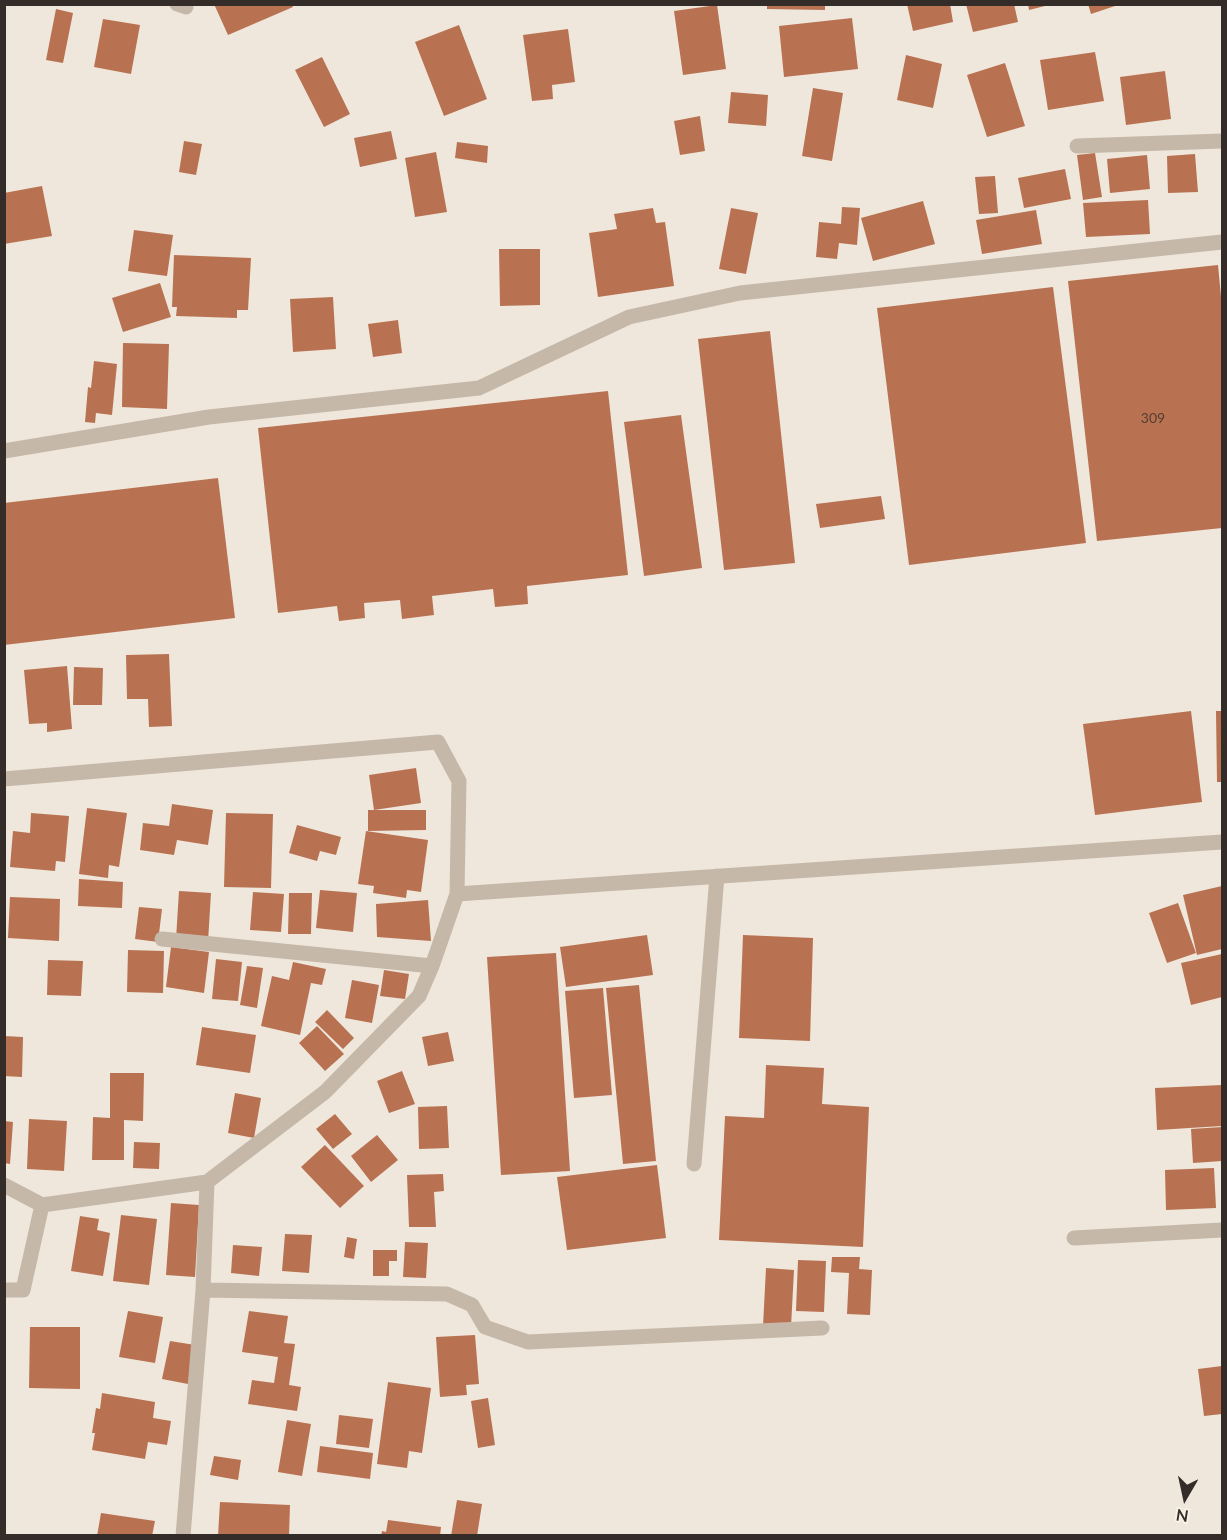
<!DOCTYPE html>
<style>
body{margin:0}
#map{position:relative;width:1227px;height:1540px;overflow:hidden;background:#efe7dc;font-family:Lato,sans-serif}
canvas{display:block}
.frame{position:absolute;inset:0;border:6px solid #332c28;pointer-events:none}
.north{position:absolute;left:1155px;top:1468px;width:60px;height:60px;-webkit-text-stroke:4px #f7f1e7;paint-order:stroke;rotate:189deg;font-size:16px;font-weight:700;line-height:24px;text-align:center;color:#332c28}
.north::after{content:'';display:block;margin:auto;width:21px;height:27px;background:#332c28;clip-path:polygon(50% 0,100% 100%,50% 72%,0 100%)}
</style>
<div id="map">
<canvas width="1227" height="1540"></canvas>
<div class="frame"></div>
<div class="north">N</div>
</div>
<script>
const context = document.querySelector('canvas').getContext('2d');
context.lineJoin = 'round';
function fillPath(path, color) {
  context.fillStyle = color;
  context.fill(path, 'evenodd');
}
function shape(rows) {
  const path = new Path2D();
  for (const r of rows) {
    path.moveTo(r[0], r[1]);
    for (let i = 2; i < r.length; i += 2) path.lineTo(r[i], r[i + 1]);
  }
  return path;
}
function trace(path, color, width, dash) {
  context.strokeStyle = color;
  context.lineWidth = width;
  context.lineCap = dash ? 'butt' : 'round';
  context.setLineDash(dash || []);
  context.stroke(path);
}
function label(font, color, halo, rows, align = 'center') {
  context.font = font + ' Lato,sans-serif';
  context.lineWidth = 6;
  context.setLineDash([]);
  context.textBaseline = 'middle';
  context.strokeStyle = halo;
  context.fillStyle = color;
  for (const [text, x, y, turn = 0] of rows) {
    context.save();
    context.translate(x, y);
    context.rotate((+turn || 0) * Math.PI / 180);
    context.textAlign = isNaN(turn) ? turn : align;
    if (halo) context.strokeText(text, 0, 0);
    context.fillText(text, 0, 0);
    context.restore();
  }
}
fillPath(shape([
 [214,4,292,4,293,7,228,35],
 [767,4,825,4,825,10,767,9],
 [907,4,950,4,953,22,913,31],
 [966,4,1014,4,1018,22,973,32],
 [1028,4,1049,4,1049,5,1029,10],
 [1088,4,1118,4,1118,5,1091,14],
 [717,5,726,69,683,75,674,11],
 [56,9,73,13,63,63,46,60],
 [852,18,858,69,784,77,779,26],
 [103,19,140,25,131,74,94,67],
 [459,25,487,99,444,116,415,42],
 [568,29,575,82,552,85,553,99,532,101,523,35],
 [1095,52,1104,101,1048,110,1040,60],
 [906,55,942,64,933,108,897,100],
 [322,57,350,114,324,127,295,70],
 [1005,63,1025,126,987,137,967,75],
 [1165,71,1171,119,1126,125,1120,77],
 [813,88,843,93,832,161,802,156],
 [731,92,768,95,766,126,728,123],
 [700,116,705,151,680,155,674,121],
 [391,131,397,159,360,167,354,138],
 [184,141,202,144,196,175,179,172],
 [457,142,488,146,487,163,455,158],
 [436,152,447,212,415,217,405,158],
 [1095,153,1102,197,1083,200,1077,155],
 [1195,154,1198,192,1168,193,1167,156],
 [1147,155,1150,189,1110,193,1107,159],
 [1065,169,1071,199,1024,208,1018,178],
 [995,176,998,213,979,214,975,177],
 [42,186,52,236,4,244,4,193],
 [1148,200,1150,234,1086,237,1083,203],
 [923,201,935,244,873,261,861,218],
 [842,207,860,208,857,245,839,243,837,259,816,257,819,222,841,224],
 [653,208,656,223,665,222,674,286,598,297,589,233,617,229,614,214],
 [731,208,758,213,746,274,719,269],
 [1036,210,1042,244,982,254,976,220],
 [134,230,173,235,167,276,128,271],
 [499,249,540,249,540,305,500,306],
 [174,255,251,258,248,310,237,310,237,318,176,316,177,307,172,307],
 [1218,265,1222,307,1222,528,1097,541,1068,281],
 [160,283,171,317,123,332,112,298],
 [1053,287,1086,543,909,565,877,308],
 [333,297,336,349,293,352,290,299],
 [398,320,402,353,373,357,368,324],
 [770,331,795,563,724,570,698,339],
 [123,343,169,344,167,409,122,407],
 [94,361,117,364,112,415,96,413,95,423,85,422,88,387,91,388],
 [608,391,628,575,527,586,528,604,495,607,493,589,432,596,434,615,402,619,400,600,364,603,365,618,339,621,337,606,278,613,258,428],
 [681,415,702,568,644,576,624,422],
 [218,478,235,618,4,645,4,503],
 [881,496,885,519,820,528,816,504],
 [169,654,172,726,149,727,148,699,127,699,126,655],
 [67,666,72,729,47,732,47,723,29,724,24,670],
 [74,667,103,668,102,705,73,705],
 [1191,711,1202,802,1095,815,1083,724],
 [1216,711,1222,711,1222,782,1217,782],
 [416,768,421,803,374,810,369,775],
 [172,804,213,810,208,845,177,840,174,855,140,850,143,823,169,826],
 [87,808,127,813,119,867,109,865,108,878,79,874],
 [368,810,426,810,426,830,368,831],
 [31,813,69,816,65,862,56,861,55,871,10,867,13,831,30,833],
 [226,813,273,814,271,888,224,887],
 [297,825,341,837,336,855,320,851,317,861,289,853],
 [366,831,428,840,421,892,407,890,406,898,373,893,374,886,358,884],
 [79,879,123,882,122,908,78,906],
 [1222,886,1222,949,1197,955,1183,895],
 [320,890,357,893,353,932,316,928],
 [179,891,211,893,208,942,176,939],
 [253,892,284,894,281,932,250,930],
 [289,893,312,893,311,934,288,934],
 [10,897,60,899,59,941,8,938],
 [428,900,431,941,377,937,376,904],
 [1178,903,1196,953,1167,963,1149,913],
 [139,907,162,909,158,942,135,939],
 [647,935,653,975,566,987,560,947],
 [743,935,813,938,810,1041,739,1038],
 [171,947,209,952,204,993,166,987],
 [128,950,164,951,163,993,127,992],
 [556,953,570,1171,501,1175,487,957],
 [1222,954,1222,997,1191,1005,1181,963],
 [216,959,242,962,238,1001,212,999],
 [48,960,83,961,81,996,47,995],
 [293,962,326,969,322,985,311,983,300,1035,261,1026,272,976,289,980],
 [247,966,263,968,257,1008,240,1005],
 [384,970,409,974,405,999,380,996],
 [352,980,379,985,372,1023,345,1018],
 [639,985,656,1161,623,1164,606,988],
 [603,988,612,1095,574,1098,565,991],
 [327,1010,354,1038,343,1049,315,1022],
 [317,1026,344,1054,325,1071,299,1043],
 [202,1027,256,1035,250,1073,196,1065],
 [448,1032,454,1061,428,1066,422,1037],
 [4,1036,23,1037,22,1077,4,1076],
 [766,1065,824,1068,822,1104,869,1107,863,1247,719,1240,725,1116,764,1118],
 [402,1071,415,1104,389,1113,377,1081],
 [110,1073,144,1073,143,1121,124,1120,124,1160,92,1160,93,1117,110,1118],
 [1222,1085,1222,1126,1157,1130,1155,1088],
 [235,1093,261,1098,254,1138,228,1133],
 [447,1106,449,1148,419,1149,418,1107],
 [335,1114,352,1134,333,1149,316,1129],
 [29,1119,67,1121,64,1171,27,1169],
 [4,1121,13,1122,10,1164,4,1163],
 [1222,1127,1222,1161,1193,1163,1191,1129],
 [377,1135,398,1160,371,1182,351,1156],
 [134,1142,160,1143,159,1169,133,1168],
 [325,1145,364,1186,340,1208,301,1167],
 [657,1165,666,1238,567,1250,557,1177],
 [1214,1168,1216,1208,1166,1210,1165,1170],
 [443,1174,444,1191,434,1192,436,1227,409,1227,407,1175],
 [171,1203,199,1205,195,1277,166,1275],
 [121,1215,157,1219,149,1285,113,1281],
 [80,1216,99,1219,97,1230,110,1233,103,1276,71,1271],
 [285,1234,312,1235,309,1273,282,1271],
 [347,1237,357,1239,354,1259,344,1257],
 [405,1242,428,1243,426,1278,403,1277],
 [233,1245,262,1247,259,1276,231,1273],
 [373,1250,397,1250,397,1261,389,1261,389,1276,373,1276],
 [832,1257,860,1257,859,1269,872,1270,870,1315,847,1314,849,1273,831,1272],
 [798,1260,826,1261,824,1312,796,1311],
 [766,1268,794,1270,791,1327,763,1326],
 [128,1311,163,1317,155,1363,119,1357],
 [249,1311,288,1316,284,1343,295,1344,289,1385,301,1387,297,1411,248,1404,252,1380,274,1383,278,1357,242,1352],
 [30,1327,80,1327,80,1389,29,1388],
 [475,1335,479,1384,466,1385,467,1395,440,1397,436,1337],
 [170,1341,195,1345,188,1384,162,1379],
 [1222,1366,1222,1414,1204,1416,1198,1369],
 [388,1382,431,1388,422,1453,409,1451,407,1468,377,1464],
 [102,1393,155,1402,153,1418,171,1421,167,1445,148,1442,145,1459,92,1450,95,1433,92,1433,96,1408,100,1409],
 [488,1398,495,1445,478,1448,471,1401],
 [339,1415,373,1419,369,1448,336,1444],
 [287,1420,311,1424,302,1476,278,1472],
 [320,1446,373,1453,370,1479,317,1472],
 [214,1456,241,1460,238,1480,210,1475],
 [457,1500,482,1504,477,1536,451,1536],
 [220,1502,290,1505,289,1536,218,1536],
 [101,1513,155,1521,152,1536,97,1536],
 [388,1520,441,1527,440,1536,381,1536,382,1531,386,1532]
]), '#b87251');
trace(shape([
 [177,4,186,7,186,4],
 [1077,146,1222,141],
 [4,451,209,417,479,388,629,317,740,293,1222,242],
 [4,779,438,742,459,781,457,894,432,966,419,996,325,1092,207,1182,203,1290,183,1536],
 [457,894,1222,842],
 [162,939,432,966],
 [694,1164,717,876],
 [4,1185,42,1205],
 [1074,1238,1222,1230],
 [4,1290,23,1290,42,1205,207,1182],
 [203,1290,447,1294,472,1305,485,1327,528,1342,822,1328]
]), '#c5b8a9', 15);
label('14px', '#543e32', null, [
 ["309",1153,418]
]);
</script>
